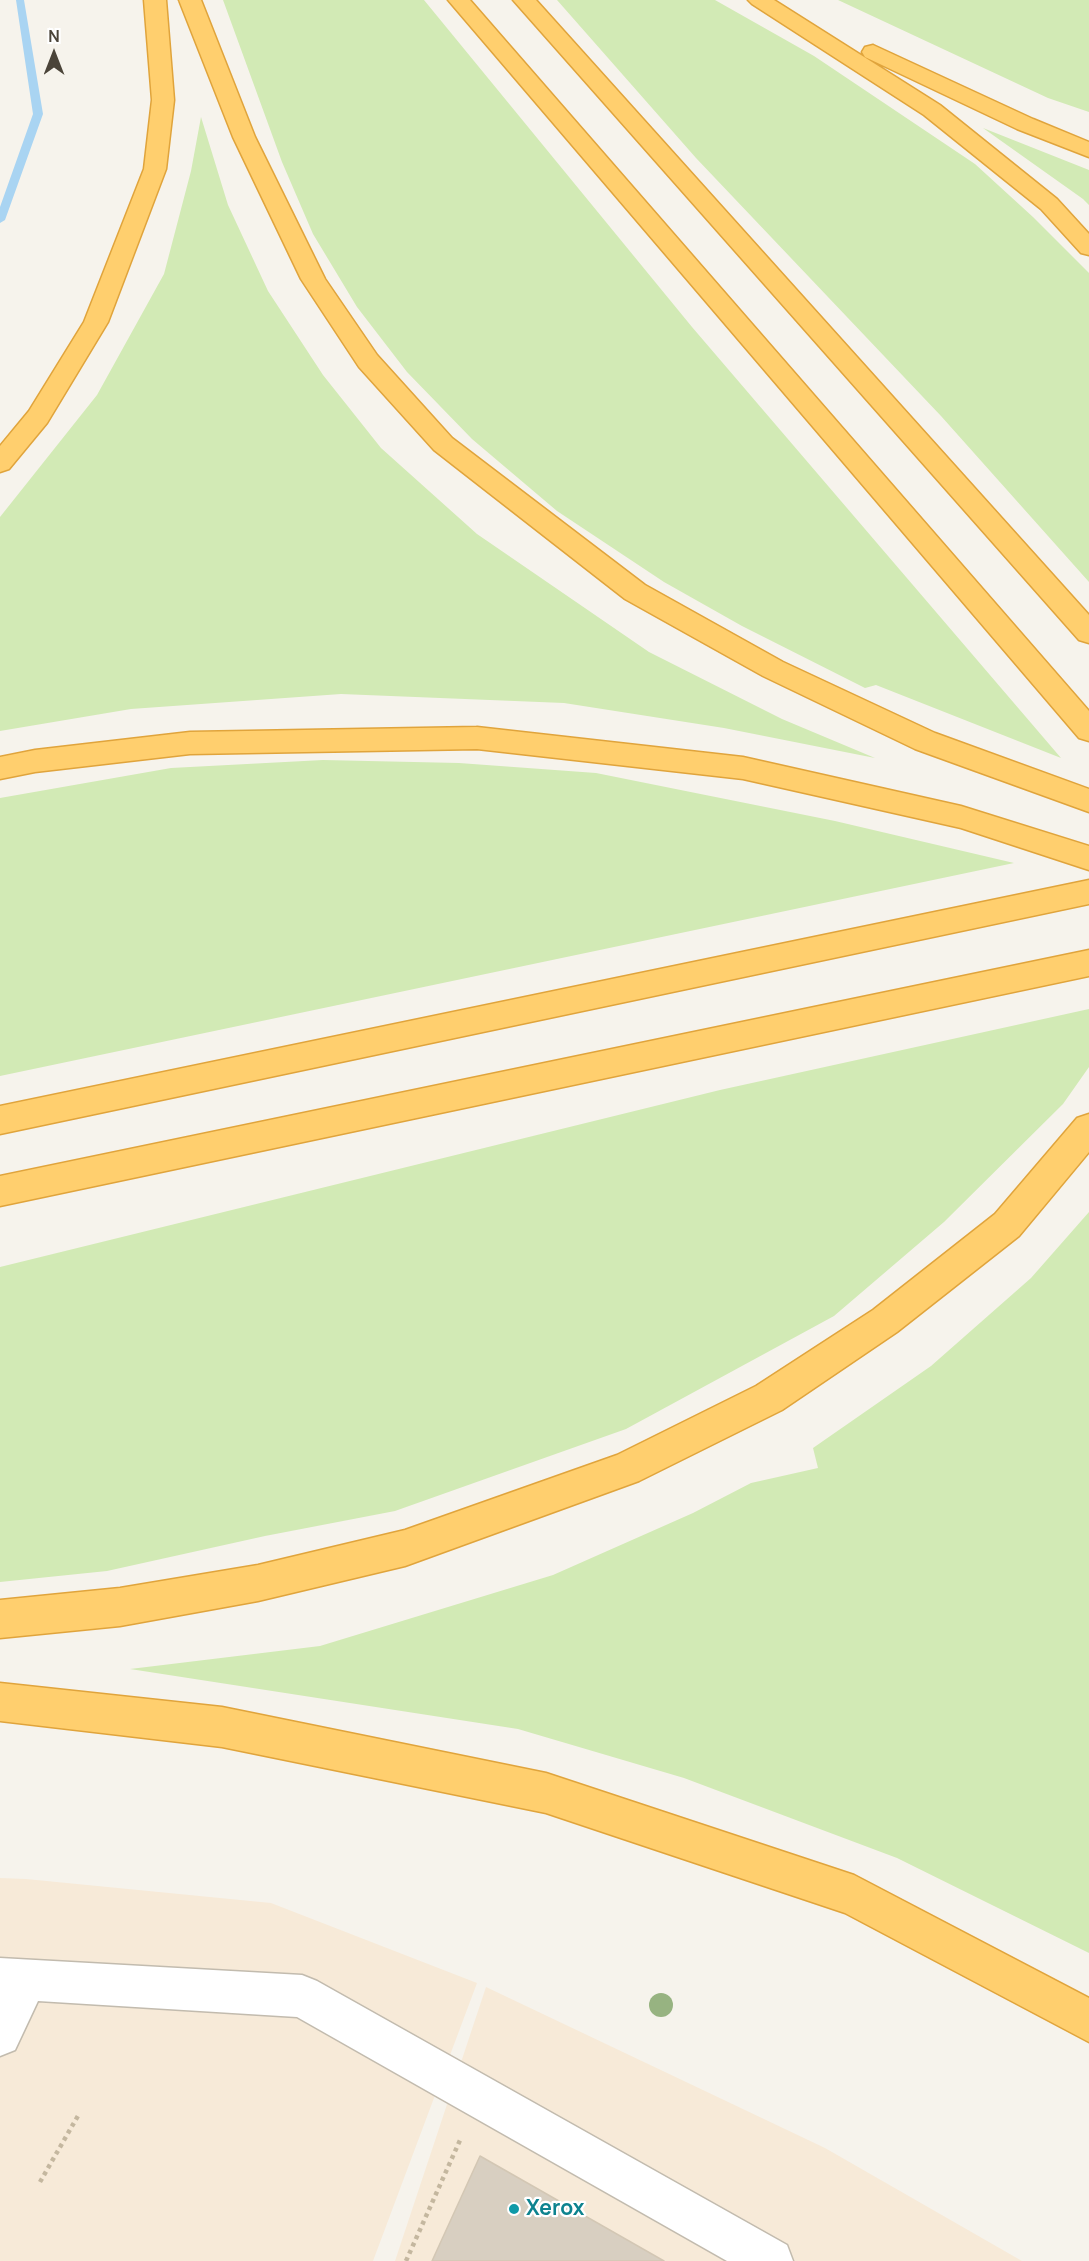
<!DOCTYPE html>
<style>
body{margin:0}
#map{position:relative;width:1089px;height:2261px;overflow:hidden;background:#f6f3ec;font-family:Manrope,sans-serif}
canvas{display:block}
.north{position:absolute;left:24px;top:24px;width:60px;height:60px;-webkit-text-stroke:4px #fff;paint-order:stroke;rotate:0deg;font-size:16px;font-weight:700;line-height:24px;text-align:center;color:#4b4439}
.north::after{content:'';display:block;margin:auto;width:21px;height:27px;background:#4b4439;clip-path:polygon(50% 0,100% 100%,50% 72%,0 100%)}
</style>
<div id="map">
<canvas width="1089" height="2261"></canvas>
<div class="north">N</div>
</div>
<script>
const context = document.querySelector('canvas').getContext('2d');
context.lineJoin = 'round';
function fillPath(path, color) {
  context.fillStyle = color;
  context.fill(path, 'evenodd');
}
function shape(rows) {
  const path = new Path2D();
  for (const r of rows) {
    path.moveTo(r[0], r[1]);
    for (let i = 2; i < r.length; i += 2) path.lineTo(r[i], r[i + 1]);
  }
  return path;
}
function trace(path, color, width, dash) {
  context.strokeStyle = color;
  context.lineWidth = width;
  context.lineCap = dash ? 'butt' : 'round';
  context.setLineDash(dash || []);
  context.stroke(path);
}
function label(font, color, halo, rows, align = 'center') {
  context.font = font + ' Manrope,sans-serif';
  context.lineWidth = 4.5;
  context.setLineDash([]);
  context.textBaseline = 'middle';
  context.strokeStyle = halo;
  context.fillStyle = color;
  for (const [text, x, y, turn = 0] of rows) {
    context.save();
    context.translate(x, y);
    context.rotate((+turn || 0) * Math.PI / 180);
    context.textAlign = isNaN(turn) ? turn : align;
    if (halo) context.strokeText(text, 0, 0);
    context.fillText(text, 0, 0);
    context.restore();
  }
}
fillPath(shape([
 [0,1878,26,1879,271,1903,477,1983,373,2261,0,2261],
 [486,1987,825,2148,1022,2261,395,2261]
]), '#f7ead8');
fillPath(shape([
 [223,0,424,0,692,327,1061,758,876,685,865,688,742,626,664,582,557,511,472,439,407,372,357,307,313,234,282,162],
 [557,0,715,0,814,56,975,164,1033,217,1089,273,1089,582,941,416,696,158],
 [838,0,1089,0,1089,112,1048,98],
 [201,117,228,205,268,291,323,375,381,448,477,534,649,652,782,719,875,758,724,728,564,703,341,694,131,709,0,731,0,517,97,395,164,274,191,171],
 [983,128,1089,170,1089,205,1083,199],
 [323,760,459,763,596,773,835,821,1014,863,0,1076,0,798,171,768],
 [1089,1009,1089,1067,1063,1104,944,1222,834,1316,626,1429,395,1511,265,1536,107,1571,0,1582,0,1267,720,1090],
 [1089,1212,1089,1953,897,1858,684,1778,518,1729,130,1669,320,1646,553,1575,693,1513,751,1483,818,1468,813,1448,931,1366,1031,1278]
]), '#d2eab5');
fillPath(shape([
 [16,0,24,0,43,114,5,220,0,223,0,207,33,114,16,0]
]), '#a9d4f2');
const building = shape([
 [480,2156,664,2261,432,2261,480,2156]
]);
fillPath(building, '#d8cfc1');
trace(building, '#d3c7b4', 1.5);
const minor = shape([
 [0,1958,302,1975,317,1981,787,2245,793,2261,727,2261,297,2017,38,2001,15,2050,0,2056,0,1958]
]);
const highway = shape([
 [144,0,166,0,174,100,166,169,108,322,47,423,9,469,0,472,0,446,29,411,84,322,144,169,152,100,144,0],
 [179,0,201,0,255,137,325,279,377,355,452,438,645,585,783,662,935,733,1089,789,1089,812,915,749,763,676,625,599,434,450,359,367,301,279,233,137,179,0],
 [448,0,470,0,1089,711,1089,741,1079,738,448,0],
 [513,0,536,0,1089,615,1089,643,1079,640,513,0],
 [748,0,774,0,940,105,1057,199,1089,234,1089,255,1081,253,1041,209,924,115,752,4,748,0],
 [873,45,1033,119,1089,142,1089,157,1017,129,865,57,862,52,865,47,873,45],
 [477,727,743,757,961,806,1089,846,1089,870,961,828,743,779,477,749,190,754,35,772,0,779,0,757,35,750,190,732,477,727],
 [1089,880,1089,904,0,1134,0,1106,1089,880],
 [1089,950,1089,976,0,1206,0,1176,1089,950],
 [1089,1114,1089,1152,1019,1236,897,1332,782,1410,639,1481,405,1566,258,1601,120,1626,0,1638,0,1600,120,1588,258,1565,405,1530,617,1455,756,1386,873,1310,995,1214,1077,1118,1089,1114],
 [0,1683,222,1707,546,1773,854,1875,1089,1998,1089,2042,845,1913,546,1813,222,1747,0,1721,0,1683]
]);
trace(minor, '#c2bbae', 3);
trace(highway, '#e0a43c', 3);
trace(shape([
 [40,2182,79,2114],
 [406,2261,461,2138]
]), '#c4b79f', 4.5, [4, 4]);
fillPath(minor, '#fff');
fillPath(highway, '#ffcf6e');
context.fillStyle = '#97b381';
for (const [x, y] of [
 [661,2005]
]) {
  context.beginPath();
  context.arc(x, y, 12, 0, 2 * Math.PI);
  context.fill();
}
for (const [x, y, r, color] of [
 [514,2209,6,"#0f9aa8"]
]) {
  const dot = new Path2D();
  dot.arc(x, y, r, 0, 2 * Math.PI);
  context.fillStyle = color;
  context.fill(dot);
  trace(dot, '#fff', 2);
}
label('bold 21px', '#0d838f', '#fff', [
 ["Xerox",526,2209]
], 'left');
</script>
